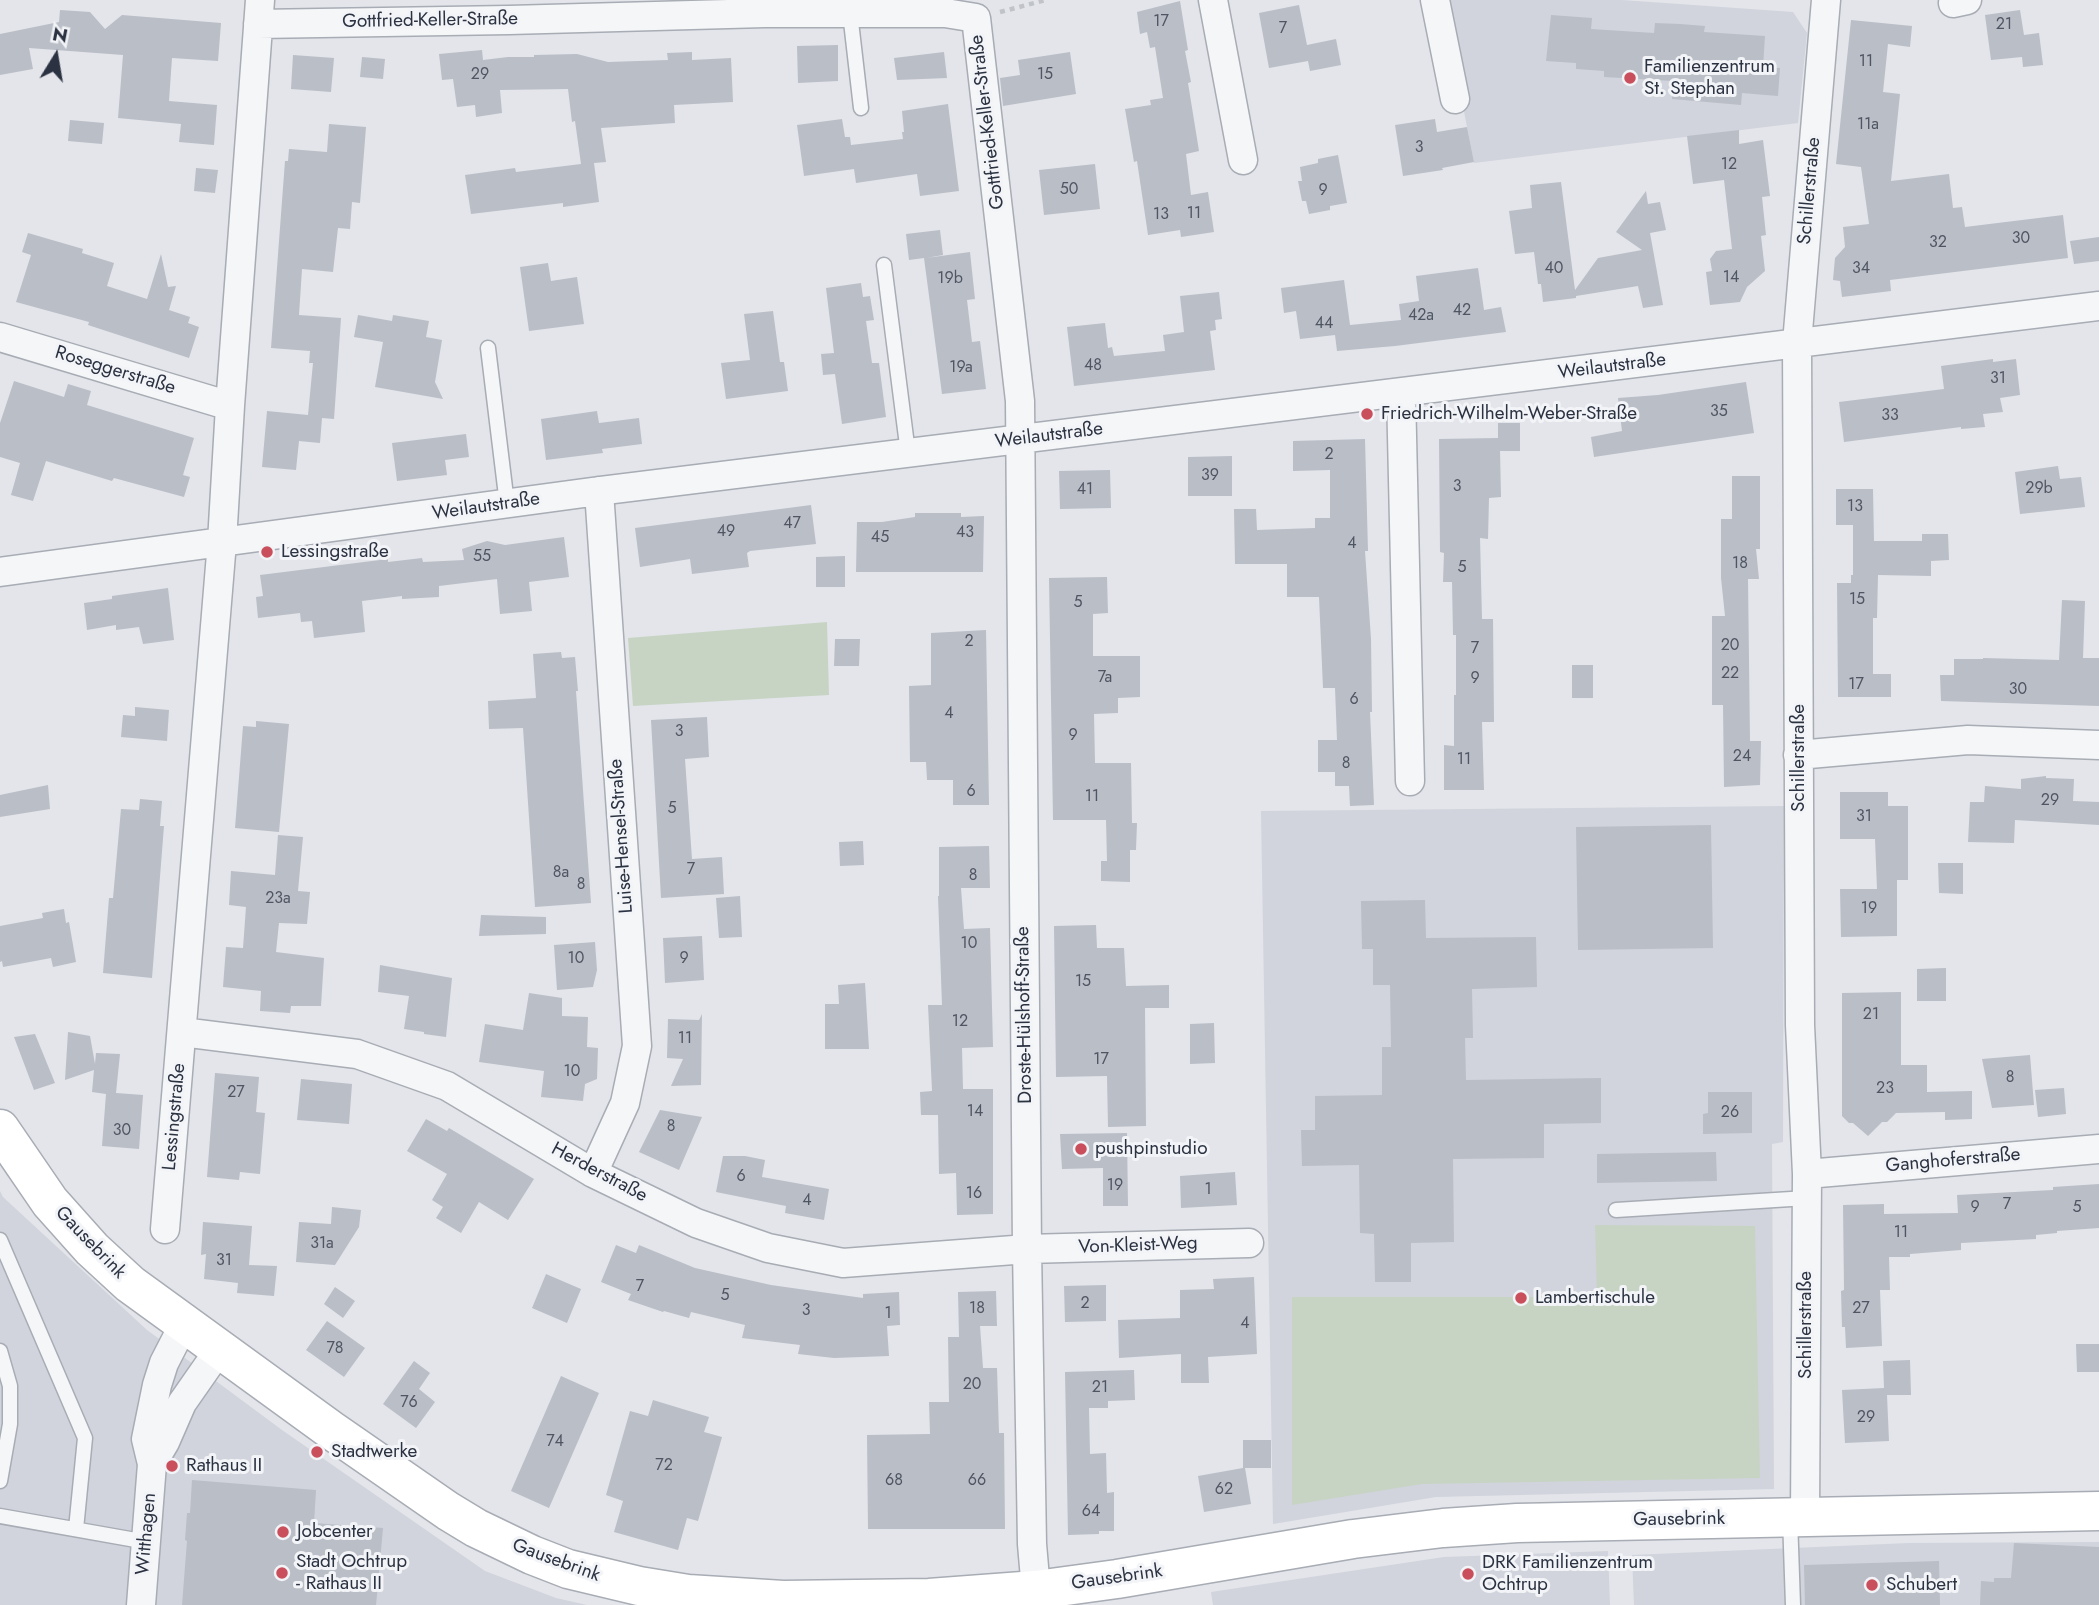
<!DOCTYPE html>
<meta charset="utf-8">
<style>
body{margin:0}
#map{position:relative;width:2099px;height:1605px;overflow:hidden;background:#e3e5ea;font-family:Jost,sans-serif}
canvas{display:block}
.north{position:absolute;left:21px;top:21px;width:70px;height:70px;-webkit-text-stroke:5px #f2f4f7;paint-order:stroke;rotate:11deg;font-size:19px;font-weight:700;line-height:28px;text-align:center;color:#2b3241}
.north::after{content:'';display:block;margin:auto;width:24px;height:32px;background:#2b3241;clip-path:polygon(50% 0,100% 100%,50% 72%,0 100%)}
</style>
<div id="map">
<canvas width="2099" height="1605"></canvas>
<div class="north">N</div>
</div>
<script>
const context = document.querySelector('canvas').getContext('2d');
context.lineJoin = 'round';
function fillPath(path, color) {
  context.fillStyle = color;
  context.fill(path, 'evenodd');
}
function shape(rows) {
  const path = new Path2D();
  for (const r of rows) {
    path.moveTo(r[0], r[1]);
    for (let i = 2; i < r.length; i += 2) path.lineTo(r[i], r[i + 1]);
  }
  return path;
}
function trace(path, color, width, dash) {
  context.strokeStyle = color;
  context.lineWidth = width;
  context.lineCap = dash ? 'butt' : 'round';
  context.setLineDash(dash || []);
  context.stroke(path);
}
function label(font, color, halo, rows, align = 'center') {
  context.font = font + ' Jost,sans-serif';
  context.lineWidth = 6;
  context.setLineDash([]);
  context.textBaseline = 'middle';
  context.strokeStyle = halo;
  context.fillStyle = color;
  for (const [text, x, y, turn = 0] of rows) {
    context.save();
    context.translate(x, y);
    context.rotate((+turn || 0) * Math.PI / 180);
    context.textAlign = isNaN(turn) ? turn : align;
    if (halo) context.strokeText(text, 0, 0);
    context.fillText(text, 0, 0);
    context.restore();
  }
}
fillPath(shape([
 [1445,0,1622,0,1793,12,1807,33,1798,123,1474,163,1443,3],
 [1784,806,1783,1142,1772,1144,1774,1489,1436,1497,1273,1524,1261,811],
 [0,1191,3,1197,147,1330,282,1430,485,1571,556,1598,587,1605,0,1605],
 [2099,1542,2099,1605,1634,1605,1632,1555,1909,1543],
 [1608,1551,1610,1605,1213,1605,1211,1592,1444,1557]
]), '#d1d4dc');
fillPath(shape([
 [827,622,829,695,633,706,628,638],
 [1595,1225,1755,1226,1760,1478,1422,1484,1292,1505,1292,1297,1597,1297]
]), '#c7d4c4');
fillPath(shape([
 [1180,1,1188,50,1185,51,1191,82,1188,83,1199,151,1186,154,1191,195,1208,192,1214,232,1181,237,1180,230,1148,235,1137,161,1134,162,1125,109,1151,105,1150,100,1163,98,1155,47,1150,48,1147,32,1140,34,1137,12],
 [1299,5,1307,45,1336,39,1341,65,1310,71,1308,61,1269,68,1259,13],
 [60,10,90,12,105,29,122,15,221,23,218,61,172,58,169,101,217,105,214,145,179,142,181,124,118,118,123,55,29,48,33,69,0,75,0,34,59,22],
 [2020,10,2024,35,2039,33,2043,65,2023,67,2022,57,1991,60,1985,15],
 [1551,15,1592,18,1591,29,1654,33,1655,23,1680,24,1705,26,1704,32,1765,36,1763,67,1780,68,1778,96,1742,93,1741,105,1672,99,1673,81,1604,77,1604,71,1576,69,1576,63,1546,61],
 [1851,20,1912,26,1910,47,1888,44,1883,92,1900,94,1891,181,1949,174,1953,208,1962,207,1965,227,2063,215,2068,258,1890,280,1891,291,1842,297,1840,281,1833,280,1835,258,1845,247,1843,227,1869,224,1861,167,1836,164],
 [838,45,838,81,798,83,797,46],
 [482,50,483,60,508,57,534,57,534,55,577,54,608,62,668,60,667,53,692,52,692,60,731,58,733,102,674,105,675,123,601,128,606,162,594,163,599,202,563,207,563,203,471,214,465,175,515,168,516,172,581,164,575,121,572,122,568,89,500,90,502,113,476,117,475,105,457,107,453,79,442,80,439,54],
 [944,52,947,78,897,80,894,58],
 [1070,52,1076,94,1003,106,1000,78,1020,75,1018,60],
 [293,55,334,58,331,92,291,89],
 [362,57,385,59,383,79,360,77],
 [948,104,959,191,920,196,917,174,856,183,854,169,804,176,797,125,842,119,845,137,850,137,851,145,903,139,902,132,904,132,902,111],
 [1435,119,1437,132,1467,127,1474,162,1442,168,1443,170,1403,176,1395,125],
 [70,120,104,123,102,144,68,141],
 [329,124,366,127,360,203,352,202,350,229,338,228,333,272,302,269,299,315,341,318,334,419,322,418,320,443,299,441,296,470,262,467,267,411,308,415,313,363,309,363,310,351,271,348,285,161,288,161,289,149,327,152],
 [1739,130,1739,144,1763,140,1770,196,1762,197,1766,235,1761,236,1765,271,1747,287,1740,302,1710,305,1706,272,1712,271,1710,259,1716,251,1732,249,1724,180,1693,184,1687,136],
 [1338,155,1347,203,1330,206,1330,210,1309,214,1306,201,1302,201,1298,181,1302,181,1300,167,1318,163,1318,159],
 [1095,164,1100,209,1044,215,1039,170],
 [196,168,218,170,215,193,194,191],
 [1561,182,1575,290,1598,258,1642,250,1616,232,1646,191,1648,204,1660,202,1666,230,1650,233,1663,305,1643,308,1638,286,1576,296,1576,298,1543,302,1541,284,1538,284,1534,252,1515,254,1509,211,1532,208,1530,185],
 [940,230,943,255,926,258,970,252,975,299,967,300,972,342,980,341,986,389,942,394,924,258,909,260,906,234],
 [28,233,83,249,82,253,114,263,107,286,147,299,161,254,168,287,176,286,169,310,190,317,188,323,199,327,189,358,88,325,89,322,16,302,31,255,22,252],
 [2099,237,2099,261,2074,264,2070,241],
 [548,263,551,281,577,277,584,324,529,331,520,267],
 [1478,268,1484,310,1501,307,1506,332,1395,346,1337,351,1335,335,1300,339,1296,311,1284,313,1281,288,1344,280,1350,325,1401,320,1399,304,1419,301,1416,276],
 [861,283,863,297,870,296,874,320,866,321,872,363,879,363,886,417,842,424,835,374,823,375,821,354,834,353,826,288],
 [1219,292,1222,319,1215,320,1216,330,1210,331,1215,370,1074,386,1067,327,1105,323,1108,348,1112,347,1114,356,1165,351,1163,335,1184,332,1180,296],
 [773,311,780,362,784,362,788,391,726,399,721,363,750,360,744,314],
 [358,315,392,321,393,315,429,321,426,337,442,340,435,382,443,399,375,387,383,342,354,337],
 [1993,359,1993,362,2016,359,2020,395,2000,398,2003,412,1983,414,1985,427,1961,429,1961,427,1844,442,1839,402,1944,389,1941,366],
 [14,381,64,397,68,384,91,391,87,405,194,438,183,475,190,477,184,497,114,478,112,481,46,461,33,501,11,495,20,463,0,457,0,423],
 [1746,382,1754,433,1594,457,1591,437,1622,431,1618,398,1658,395],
 [597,411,599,423,639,418,642,444,602,449,603,453,546,460,541,419],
 [1498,423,1520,423,1520,451,1500,451,1501,497,1489,498,1488,539,1480,538,1482,619,1493,619,1494,722,1482,722,1484,790,1444,790,1444,745,1454,746,1454,695,1456,695,1456,635,1453,635,1452,582,1443,582,1444,553,1440,552,1439,439,1498,438],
 [466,434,469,457,445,460,447,475,397,481,392,443],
 [1365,439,1368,551,1365,551,1371,639,1372,712,1370,712,1374,805,1350,806,1349,786,1335,786,1335,772,1318,772,1318,740,1337,740,1335,688,1323,688,1319,597,1287,597,1287,564,1235,564,1234,509,1256,509,1257,530,1315,528,1315,518,1330,518,1330,470,1293,471,1293,441],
 [1232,456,1232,496,1188,496,1188,457],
 [2058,466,2060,479,2081,477,2085,507,2020,514,2015,472],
 [1110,470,1111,508,1060,509,1059,471],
 [1732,476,1760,476,1760,549,1756,549,1759,579,1748,579,1750,741,1761,741,1760,785,1724,787,1723,705,1712,705,1712,616,1725,616,1721,578,1721,519,1732,519],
 [1836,489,1873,489,1874,541,1922,541,1922,534,1948,534,1949,560,1931,561,1931,576,1878,575,1877,618,1873,618,1873,674,1891,674,1891,697,1838,697,1837,583,1851,583,1851,575,1853,575,1853,525,1836,525],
 [811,505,816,544,750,551,747,553,749,567,692,574,690,559,640,567,635,528],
 [915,513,961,513,961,517,984,516,983,572,856,572,857,522,882,522,915,517],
 [564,537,569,577,529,582,532,611,500,614,497,579,439,586,439,597,402,599,402,596,362,601,365,632,314,638,312,621,301,622,300,613,258,618,256,597,263,596,260,575,388,559,388,562,422,558,423,562,464,560,462,549,487,541,505,545],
 [845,556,845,587,816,587,816,557],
 [1107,577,1108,613,1093,614,1093,656,1140,656,1140,697,1118,698,1118,713,1094,714,1095,763,1131,763,1132,823,1137,823,1136,850,1130,850,1130,882,1101,881,1101,861,1107,861,1106,820,1053,820,1049,578],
 [168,588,174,640,143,644,139,627,116,630,116,625,87,630,84,603,112,599,112,596],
 [2062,600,2085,601,2083,658,2099,658,2099,706,1941,701,1940,675,1954,675,1954,659,1983,659,1983,658,2059,660],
 [986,630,989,805,953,805,953,780,927,780,926,762,910,762,909,686,931,685,931,633],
 [835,639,860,639,859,666,834,666],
 [561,652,562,658,575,657,578,691,576,691,591,903,535,907,523,728,489,729,488,701,536,698,533,654],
 [1572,665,1593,665,1593,698,1572,698],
 [135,707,169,710,167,741,121,737,123,715,135,716],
 [707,717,709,757,685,759,692,859,722,857,724,894,661,898,651,720],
 [256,721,289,724,279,832,235,828,243,726,256,727],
 [2046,776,2046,778,2074,779,2073,801,2099,802,2099,825,2015,820,2014,843,1968,842,1970,802,1984,802,1985,786,2021,789,2021,779],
 [48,785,50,809,0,817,0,795],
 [1840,792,1888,792,1888,806,1908,806,1908,880,1897,880,1897,936,1841,937,1840,889,1877,889,1875,839,1840,839],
 [140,799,162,801,160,826,164,826,152,978,103,973,109,898,113,898,121,809,139,810],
 [1711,825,1713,948,1578,950,1576,827],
 [278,835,303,837,298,891,310,892,307,924,279,923,276,952,324,958,321,1006,291,1006,290,1013,260,1011,261,991,223,987,226,947,243,948,246,907,229,905,231,871,275,875],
 [863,841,864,865,840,866,839,842],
 [989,846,990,888,961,888,964,929,990,928,993,1047,962,1048,963,1089,993,1089,993,1214,957,1215,956,1173,939,1174,938,1115,921,1115,920,1092,932,1091,928,1005,942,1005,938,896,939,896,939,847],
 [1938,863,1963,863,1963,894,1939,893],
 [740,896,742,937,719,938,716,898],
 [1425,900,1426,938,1536,937,1537,987,1472,989,1473,1038,1465,1038,1466,1080,1601,1078,1601,1123,1544,1124,1544,1158,1453,1159,1454,1242,1411,1243,1411,1282,1375,1282,1374,1234,1360,1233,1359,1165,1302,1166,1301,1130,1315,1130,1315,1096,1382,1095,1382,1047,1391,1047,1390,985,1373,985,1373,949,1362,949,1361,901],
 [64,909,66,923,69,922,76,962,53,967,51,958,3,967,2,961,0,962,0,926,43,918,42,913],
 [481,915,546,917,546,934,479,936],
 [1096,925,1097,948,1124,948,1126,986,1169,985,1169,1008,1145,1008,1146,1126,1108,1127,1107,1076,1056,1077,1054,926],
 [702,936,704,980,665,983,663,938],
 [595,942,597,970,593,987,557,990,554,945],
 [380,965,452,978,446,1037,424,1034,424,1032,404,1029,409,996,378,992],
 [1946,968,1946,1001,1917,1001,1917,969],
 [865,983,869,1049,825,1049,825,1004,839,1004,838,985],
 [1901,992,1901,1065,1927,1065,1927,1092,1972,1091,1972,1119,1945,1120,1945,1112,1896,1113,1887,1122,1882,1122,1868,1136,1853,1123,1849,1123,1842,1116,1842,993],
 [529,993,562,998,562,1016,588,1017,587,1047,598,1048,597,1079,585,1084,583,1101,541,1097,544,1071,479,1062,485,1024,523,1030],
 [702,1014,701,1085,671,1086,683,1059,667,1058,668,1019,699,1020],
 [1214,1023,1215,1063,1190,1064,1190,1024],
 [68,1032,90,1036,95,1064,96,1053,120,1054,116,1093,143,1095,139,1149,102,1146,106,1094,92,1092,94,1070,65,1080],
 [35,1034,55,1083,34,1090,14,1037],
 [2030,1055,2034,1105,1992,1108,1982,1059],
 [215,1073,259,1077,256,1112,265,1113,260,1174,240,1172,239,1180,207,1177],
 [301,1079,352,1084,349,1124,297,1120],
 [2064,1088,2066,1114,2038,1117,2035,1090],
 [1708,1092,1752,1092,1752,1133,1703,1134,1703,1114,1708,1113],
 [660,1110,702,1117,679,1170,639,1152],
 [426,1119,447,1131,449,1128,534,1179,508,1220,479,1202,461,1233,436,1218,443,1207,432,1200,447,1174,407,1151],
 [1127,1133,1128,1206,1103,1206,1103,1168,1062,1169,1060,1134],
 [1716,1152,1717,1181,1597,1183,1597,1154],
 [723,1156,745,1156,765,1160,762,1177,829,1189,824,1220,785,1213,786,1206,716,1192],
 [1235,1172,1237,1205,1181,1208,1180,1176],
 [2099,1184,2099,1228,2057,1231,2057,1233,2036,1235,2036,1239,1961,1243,1961,1250,1910,1254,1910,1257,1889,1257,1890,1290,1880,1290,1882,1346,1846,1348,1845,1327,1842,1327,1841,1291,1844,1290,1843,1205,1884,1204,1884,1214,1958,1213,1957,1195,2053,1190,2053,1187],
 [332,1207,361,1210,359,1227,335,1265,296,1262,299,1222,331,1224],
 [203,1222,252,1226,249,1265,277,1266,274,1296,237,1293,238,1283,204,1279,206,1254,201,1255],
 [616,1245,636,1253,639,1245,695,1268,771,1285,863,1298,863,1294,899,1292,900,1325,887,1326,889,1356,834,1358,798,1354,800,1345,742,1338,745,1325,691,1312,689,1318,664,1311,663,1312,628,1300,631,1294,601,1282],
 [546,1274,581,1289,567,1323,532,1308],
 [1254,1277,1257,1354,1208,1357,1209,1383,1181,1383,1181,1354,1119,1358,1118,1320,1180,1318,1180,1290,1214,1289,1213,1279],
 [1106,1285,1106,1321,1065,1322,1064,1286],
 [335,1287,355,1301,343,1318,324,1304],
 [996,1291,997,1326,980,1326,983,1368,997,1368,999,1433,1004,1433,1005,1529,868,1529,867,1435,930,1434,929,1402,949,1402,948,1337,959,1337,958,1292],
 [327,1321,365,1348,344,1377,306,1350],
 [2076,1344,2099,1344,2099,1372,2077,1372],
 [1910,1360,1911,1395,1887,1395,1889,1441,1845,1443,1842,1390,1884,1388,1883,1361],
 [414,1361,430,1373,419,1389,435,1402,416,1428,383,1404],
 [1134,1370,1135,1400,1108,1401,1108,1408,1089,1408,1090,1454,1106,1453,1107,1493,1114,1492,1114,1531,1099,1531,1099,1534,1068,1535,1065,1372],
 [561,1376,599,1393,549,1508,511,1491],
 [653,1400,709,1417,704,1432,722,1437,698,1521,687,1518,678,1550,614,1532,623,1501,606,1495,630,1411,648,1416],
 [1243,1440,1271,1440,1271,1468,1245,1468,1251,1504,1204,1512,1198,1476,1243,1468],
 [192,1480,316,1490,314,1523,383,1528,376,1605,182,1605,187,1541,185,1540,187,1513,190,1513],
 [2014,1543,2099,1547,2099,1605,1980,1605,1981,1581,1994,1582,1994,1578,2011,1578],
 [1939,1561,1940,1605,1805,1605,1804,1565]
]), '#babec7');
const lane = shape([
 [850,13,861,108],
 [884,265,908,453],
 [488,348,507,504],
 [1616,1210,1807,1198],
 [0,1240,85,1438,76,1529],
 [0,1351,10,1386,10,1424,0,1481],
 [0,1516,147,1542],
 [1790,1518,1793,1605]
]);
const street = shape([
 [1213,0,1243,160],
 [1435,0,1455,99],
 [1953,3,1967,0],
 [258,24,509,20,765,13,945,13,976,18,1020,401,1027,1249,1032,1544,1036,1590],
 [0,337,230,406],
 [1401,393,1410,781],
 [0,572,599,491,2099,306],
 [1798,755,1968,740,2099,745],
 [182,1032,357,1054,447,1086,593,1173,696,1223,768,1248,843,1263,1027,1249,1249,1243],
 [593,1173,625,1103,637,1046,599,491],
 [1807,1174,2099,1149],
 [165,1229,222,542,230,406,260,0],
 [152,1464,165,1442,182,1403,219,1350],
 [1805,1517,1807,1174,1800,1025,1797,343,1826,0],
 [141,1605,152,1464,146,1439,157,1385,164,1363,184,1324]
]);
const secondary = shape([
 [0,1129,50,1202,92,1249,130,1284,331,1430,448,1511,476,1528,532,1555,568,1569,639,1586,688,1594,783,1600,929,1598,1036,1590,1117,1579,1353,1539,1443,1528,1517,1523,2099,1511]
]);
trace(lane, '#a8acb4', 17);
trace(street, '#a8acb4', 31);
trace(secondary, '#a8acb4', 41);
trace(shape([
 [1000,12,1046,0]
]), '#c0c3c8', 4.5, [5, 5]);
trace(lane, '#f5f6f8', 14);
trace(street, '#f5f6f8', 28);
trace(secondary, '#fff', 38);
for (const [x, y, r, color] of [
 [1630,78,7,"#c84f5b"],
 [1367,414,7,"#c84f5b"],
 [267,552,7,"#c84f5b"],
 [1081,1149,7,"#c84f5b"],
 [1521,1298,7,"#c84f5b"],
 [317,1452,7,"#c84f5b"],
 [172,1466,7,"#c84f5b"],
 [283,1532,7,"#c84f5b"],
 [282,1573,7,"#c84f5b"],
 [1468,1574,7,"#c84f5b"],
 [1872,1585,7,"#c84f5b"]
]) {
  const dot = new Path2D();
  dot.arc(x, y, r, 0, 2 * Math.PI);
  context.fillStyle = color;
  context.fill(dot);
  trace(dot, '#f2f4f7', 2.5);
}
label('16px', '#4f5562', null, [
 ["17",1161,22],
 ["21",2004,25],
 ["7",1283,29],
 ["11",1866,62],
 ["29",480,75],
 ["15",1045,75],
 ["11a",1868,125],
 ["3",1419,148],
 ["12",1729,165],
 ["50",1069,190],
 ["9",1323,191],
 ["11",1194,214],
 ["13",1161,215],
 ["30",2021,239],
 ["32",1938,243],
 ["40",1554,269],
 ["34",1861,269],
 ["14",1731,278],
 ["19b",950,279],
 ["42",1462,311],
 ["42a",1421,316],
 ["44",1324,324],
 ["48",1093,366],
 ["19a",961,368],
 ["31",1998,379],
 ["35",1719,412],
 ["33",1890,416],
 ["2",1329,455],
 ["39",1210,476],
 ["3",1457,487],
 ["29b",2039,489],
 ["41",1085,490],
 ["13",1855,507],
 ["47",792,524],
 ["49",726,532],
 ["43",965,533],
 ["45",880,538],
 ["4",1352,544],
 ["55",482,557],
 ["18",1740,564],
 ["5",1462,568],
 ["15",1857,600],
 ["5",1078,603],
 ["2",969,642],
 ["20",1730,646],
 ["7",1475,649],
 ["22",1730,674],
 ["7a",1105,678],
 ["9",1475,679],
 ["17",1856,685],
 ["30",2018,690],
 ["6",1354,700],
 ["4",949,714],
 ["3",679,732],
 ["9",1073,736],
 ["24",1742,757],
 ["11",1464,760],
 ["8",1346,764],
 ["6",971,792],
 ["11",1092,797],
 ["29",2050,801],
 ["5",672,809],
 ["31",1864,817],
 ["7",691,870],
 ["8a",561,873],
 ["8",973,876],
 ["8",581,885],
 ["23a",278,899],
 ["19",1869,909],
 ["10",969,944],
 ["10",576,959],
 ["9",684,959],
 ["15",1083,982],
 ["21",1871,1015],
 ["12",960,1022],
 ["11",685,1039],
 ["17",1101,1060],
 ["10",572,1072],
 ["8",2010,1078],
 ["23",1885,1089],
 ["27",236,1093],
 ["14",975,1112],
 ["26",1730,1113],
 ["8",671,1127],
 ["30",122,1131],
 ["6",741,1177],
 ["19",1115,1186],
 ["1",1208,1190],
 ["16",974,1194],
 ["4",807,1201],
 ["7",2007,1205],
 ["9",1975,1208],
 ["5",2077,1208],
 ["11",1901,1233],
 ["31a",322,1244],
 ["31",224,1261],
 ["7",640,1287],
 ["5",725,1296],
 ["2",1085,1304],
 ["18",977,1309],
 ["27",1861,1309],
 ["3",806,1311],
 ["1",888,1314],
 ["4",1245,1324],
 ["78",335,1349],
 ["20",972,1385],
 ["21",1100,1388],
 ["76",409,1403],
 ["29",1866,1418],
 ["74",555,1442],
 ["72",664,1466],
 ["68",894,1481],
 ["66",977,1481],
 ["62",1224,1490],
 ["64",1091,1512]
]);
label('19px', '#2b3241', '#f2f4f7', [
 ["Gottfried-Keller-Straße",430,21,-1],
 ["Gottfried-Keller-Straße",988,122,-97],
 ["Schillerstraße",1810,191,-85],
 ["Weilautstraße",1612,367,-7],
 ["Roseggerstraße",115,371,17],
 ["Weilautstraße",1049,436,-7],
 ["Weilautstraße",486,507,-8],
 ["Schillerstraße",1799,758,-90],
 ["Luise-Hensel-Straße",622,836,-94],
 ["Droste-Hülshoff-Straße",1025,1015,-91],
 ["Lessingstraße",175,1117,-85],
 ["Ganghoferstraße",1953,1161,-5],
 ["Herderstraße",599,1173,28],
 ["Gausebrink",90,1243,46],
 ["Von-Kleist-Weg",1138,1246,-2],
 ["Schillerstraße",1806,1325,-90],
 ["Gausebrink",1679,1520,-1],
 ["Witthagen",147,1534,-85],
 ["Gausebrink",556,1561,20],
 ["Gausebrink",1117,1578,-8]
]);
label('19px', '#2b3241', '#f2f4f7', [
 ["Familienzentrum",1644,67],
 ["St. Stephan",1644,89],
 ["Friedrich-Wilhelm-Weber-Straße",1381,414],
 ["Lessingstraße",281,552],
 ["pushpinstudio",1095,1149],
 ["Lambertischule",1535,1298],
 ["Stadtwerke",331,1452],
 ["Rathaus II",186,1466],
 ["Jobcenter",297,1532],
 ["Stadt Ochtrup",296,1562],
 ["- Rathaus II",296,1584],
 ["DRK Familienzentrum",1482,1563],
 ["Ochtrup",1482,1585],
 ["Schubert",1886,1585]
], 'left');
</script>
